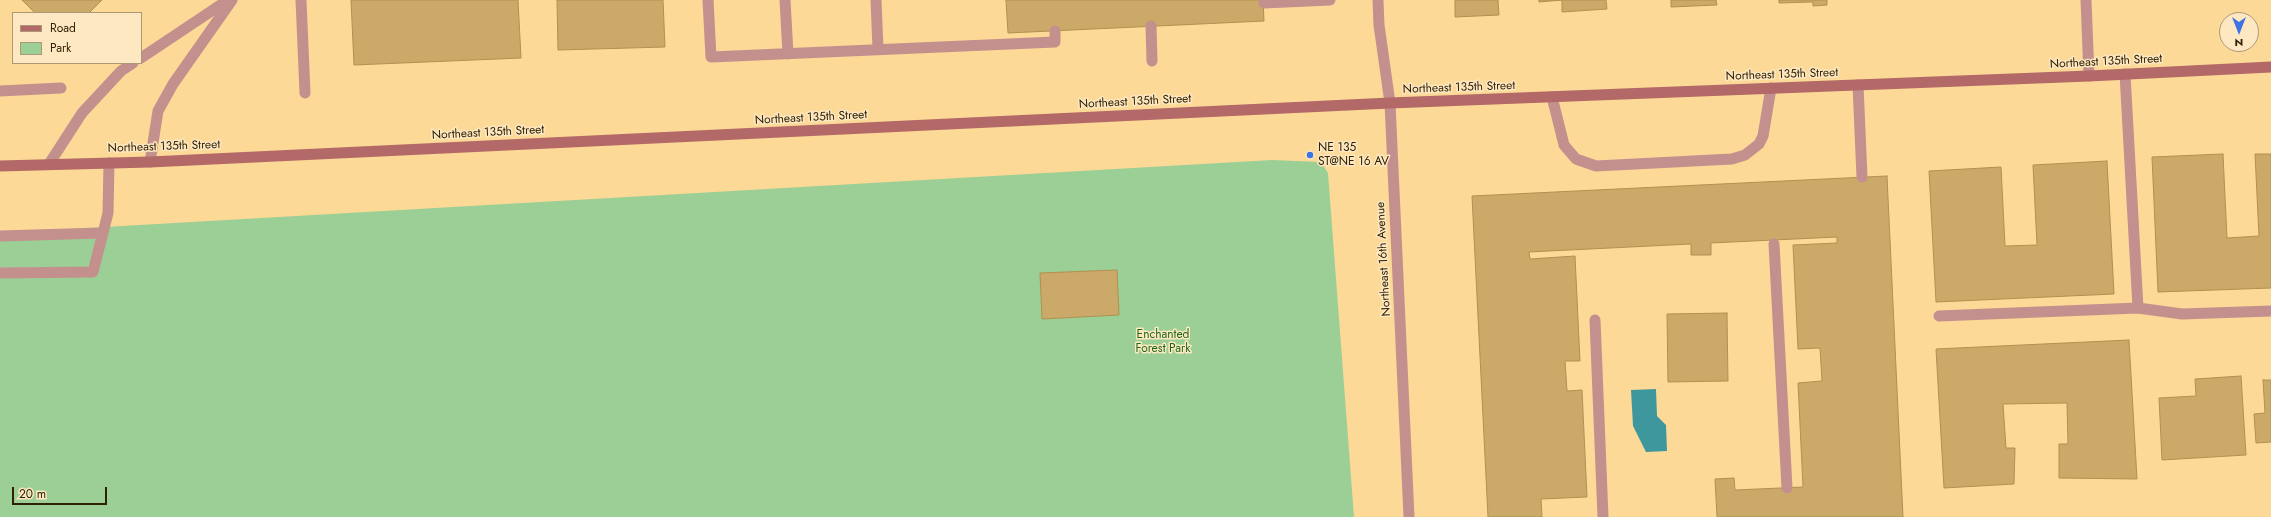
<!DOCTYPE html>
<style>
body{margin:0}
#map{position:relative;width:2271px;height:517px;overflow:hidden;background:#fdd997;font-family:Jost,sans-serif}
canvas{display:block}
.legend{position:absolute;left:12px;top:12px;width:130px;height:52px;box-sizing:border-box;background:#fee8c2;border:1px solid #ab9877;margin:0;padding:5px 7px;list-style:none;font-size:12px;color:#2f2106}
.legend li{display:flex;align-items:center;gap:8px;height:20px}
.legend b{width:20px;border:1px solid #ab9877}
.north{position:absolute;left:2219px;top:12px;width:40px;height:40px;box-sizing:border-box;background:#fee8c2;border:1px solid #ab9877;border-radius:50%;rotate:180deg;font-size:11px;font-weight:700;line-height:16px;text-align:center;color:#2f2106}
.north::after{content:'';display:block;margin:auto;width:14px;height:18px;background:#3c74e4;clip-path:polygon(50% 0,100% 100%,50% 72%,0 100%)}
.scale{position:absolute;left:12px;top:487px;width:95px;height:18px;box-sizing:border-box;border:2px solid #2f2106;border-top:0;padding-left:5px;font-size:12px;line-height:14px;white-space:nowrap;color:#2f2106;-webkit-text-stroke:3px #fee8c2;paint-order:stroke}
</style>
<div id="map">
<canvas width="2271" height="517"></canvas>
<ul class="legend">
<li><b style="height:5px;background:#b36967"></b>Road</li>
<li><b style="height:11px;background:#9bcf95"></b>Park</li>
</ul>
<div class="north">N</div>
<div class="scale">20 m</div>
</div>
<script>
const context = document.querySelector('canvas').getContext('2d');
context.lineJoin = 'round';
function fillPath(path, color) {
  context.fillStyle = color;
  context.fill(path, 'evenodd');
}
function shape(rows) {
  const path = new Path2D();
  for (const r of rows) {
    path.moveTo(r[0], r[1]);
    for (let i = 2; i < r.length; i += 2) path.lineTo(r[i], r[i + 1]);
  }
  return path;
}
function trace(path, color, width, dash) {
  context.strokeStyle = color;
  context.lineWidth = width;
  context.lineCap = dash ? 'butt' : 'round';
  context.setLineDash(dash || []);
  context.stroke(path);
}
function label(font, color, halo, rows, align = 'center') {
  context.font = font + ' Jost,sans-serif';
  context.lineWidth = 3;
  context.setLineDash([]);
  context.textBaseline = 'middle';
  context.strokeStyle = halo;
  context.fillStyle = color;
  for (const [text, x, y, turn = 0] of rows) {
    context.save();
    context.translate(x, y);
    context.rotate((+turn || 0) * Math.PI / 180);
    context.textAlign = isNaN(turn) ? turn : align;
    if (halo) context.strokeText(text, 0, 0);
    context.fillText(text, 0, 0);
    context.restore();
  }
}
fillPath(shape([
 [1272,160,1321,162,1328,173,1354,517,0,517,0,233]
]), '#9bcf95');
fillPath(shape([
 [1656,389,1657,416,1666,425,1667,451,1646,452,1633,426,1631,390]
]), '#3f979e');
const building = shape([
 [22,0,102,0,89,13,35,13,22,0],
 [351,0,518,0,521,58,354,65,351,0],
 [557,0,663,0,665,47,558,50,557,0],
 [1006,0,1263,0,1264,21,1008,33,1006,0],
 [1455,0,1498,0,1499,15,1455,17,1455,0],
 [1539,0,1606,0,1607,9,1562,12,1562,0,1539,2,1539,0],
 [1671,0,1716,0,1717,5,1671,7,1671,0],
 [1779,0,1827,0,1827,5,1813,6,1813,2,1779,3,1779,0],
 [2223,154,2227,238,2259,236,2255,154,2271,154,2271,288,2158,292,2152,157,2223,154],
 [2107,161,2114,294,1936,302,1929,171,2001,167,2005,246,2037,245,2033,165,2107,161],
 [1887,176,1903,517,1717,517,1715,479,1734,478,1735,490,1803,487,1798,383,1822,381,1820,348,1798,349,1793,245,1837,243,1837,237,1711,243,1711,255,1691,255,1691,244,1529,252,1530,259,1575,256,1580,361,1565,361,1567,391,1582,390,1587,497,1541,499,1542,517,1488,517,1472,196,1887,176],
 [1117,270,1119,315,1042,319,1040,273,1117,270],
 [1727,313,1728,381,1668,382,1667,314,1727,313],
 [2129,340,2137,479,2059,478,2059,444,2068,444,2067,403,2003,404,2006,448,2015,448,2014,484,1944,488,1936,349,2129,340],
 [2241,376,2246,455,2162,460,2159,398,2196,396,2195,379,2241,376],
 [2263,380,2271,380,2271,442,2256,443,2254,414,2265,413,2263,380]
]);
fillPath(building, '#cba968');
trace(building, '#b29050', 1);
trace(shape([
 [301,0,305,93],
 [708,0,711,57,1055,42,1055,31],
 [785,0,788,54],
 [876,0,878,49],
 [2086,0,2089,76],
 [1264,3,1330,0],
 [1151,26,1152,61],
 [2125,74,2138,308],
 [1858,85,1862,177],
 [0,91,61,88],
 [1552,97,1564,145,1576,159,1596,166,1732,159,1745,155,1759,144,1763,136,1771,88],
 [0,236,102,233],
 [1774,244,1787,488],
 [0,273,93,272,108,213,109,163],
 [1939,316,2138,308,2182,314,2271,311],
 [1595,320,1603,517]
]), '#c4908e', 11);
trace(shape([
 [141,58,228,0],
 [150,162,158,111,173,84,232,0],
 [49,164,82,113,121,71,133,63]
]), '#c4908e', 11);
trace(shape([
 [1378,0,1379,25,1390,103,1409,517]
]), '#c4908e', 11);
trace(shape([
 [0,166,150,162,1390,103,2089,76,2271,67]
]), '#b36967', 11);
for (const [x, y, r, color] of [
 [1310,155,4,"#3c74e4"]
]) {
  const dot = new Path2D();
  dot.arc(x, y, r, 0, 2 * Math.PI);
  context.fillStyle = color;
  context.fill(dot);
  trace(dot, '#fee8c2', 1.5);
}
label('12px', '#2f2106', '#fee8c2', [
 ["Northeast 135th Street",2106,62,-3],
 ["Northeast 135th Street",1782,75,-2],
 ["Northeast 135th Street",1459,88,-2],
 ["Northeast 135th Street",1135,102,-3],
 ["Northeast 135th Street",811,118,-3],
 ["Northeast 135th Street",488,133,-3],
 ["Northeast 135th Street",164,147,-2],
 ["Northeast 16th Avenue",1384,259,-93]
]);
label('12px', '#2f2106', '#fee8c2', [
 ["NE 135",1318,148],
 ["ST@NE 16 AV",1318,162]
], 'left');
label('12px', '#1c6817', '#fee8c2', [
 ["Enchanted",1163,335],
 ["Forest Park",1163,349]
]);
</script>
